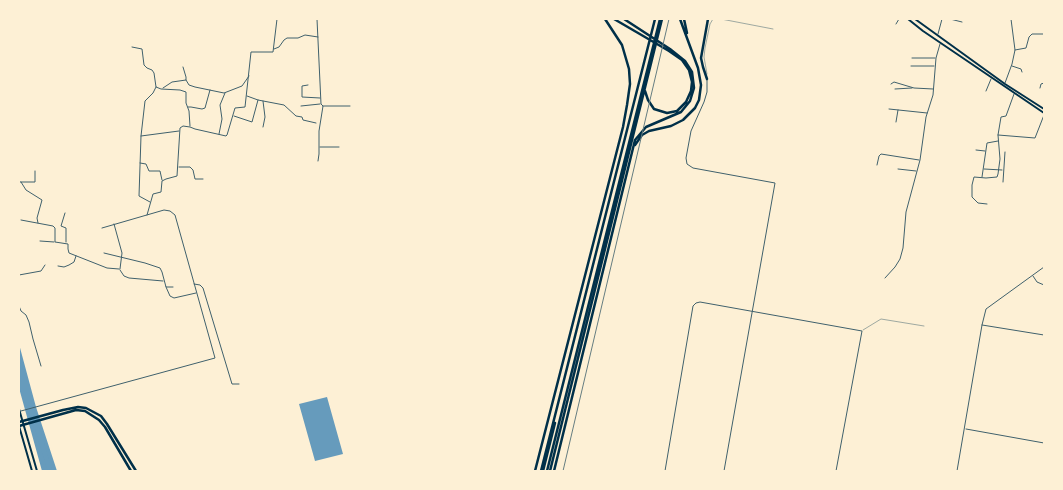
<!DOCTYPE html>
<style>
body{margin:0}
#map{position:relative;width:1063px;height:490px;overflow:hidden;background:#fdf0d5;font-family:"Roboto Condensed",sans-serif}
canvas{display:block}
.frame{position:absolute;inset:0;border:20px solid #fdf0d5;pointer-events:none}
</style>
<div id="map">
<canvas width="1063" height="490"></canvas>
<div class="frame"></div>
</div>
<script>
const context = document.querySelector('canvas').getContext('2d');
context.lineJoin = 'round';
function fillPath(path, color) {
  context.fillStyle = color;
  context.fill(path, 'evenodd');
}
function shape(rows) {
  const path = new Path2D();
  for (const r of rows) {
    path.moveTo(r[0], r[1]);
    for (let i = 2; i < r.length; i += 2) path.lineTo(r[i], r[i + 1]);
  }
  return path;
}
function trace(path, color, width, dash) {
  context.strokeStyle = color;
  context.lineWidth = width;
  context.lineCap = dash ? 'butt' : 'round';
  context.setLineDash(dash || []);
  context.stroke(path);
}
fillPath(shape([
 [19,344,36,407,57,471,42,471,19,388],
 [327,397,343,454,315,461,299,404]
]), '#669bbc');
trace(shape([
 [19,365,24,381],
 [36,424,50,471]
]), '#669bbc', 4.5);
trace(shape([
 [721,19,773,29],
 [707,74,704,57,705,48,710,24,713,19],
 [863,330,881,319,924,326]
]), '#3f606c', 0.5);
trace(shape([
 [317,19,321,104,323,106,319,131,319,154,318,161],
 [950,19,962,22],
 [896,24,899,19],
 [938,34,942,19],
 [132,47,142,49,144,65,147,68,152,70,154,73,156,87,161,89,180,90,186,92,186,103,189,111,190,126],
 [274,49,279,47,284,40,287,38,298,38,305,35,318,37],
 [1015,50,1026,48,1029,37,1032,34,1044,34],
 [912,58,935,58],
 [911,66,934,66],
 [1012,66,1021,69,1022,72],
 [186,80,189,85,195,87,224,93,242,86,249,76],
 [707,80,707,92,704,102,691,131,686,158,687,164,693,168,775,183,724,471],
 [1005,83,1012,64,1015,50,1011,19],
 [891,84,894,82,914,88,933,89],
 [308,85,302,86,302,97,320,98],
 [163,88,172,82,186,80,186,77,183,67],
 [1040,88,1041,84,1044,83],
 [895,89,912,88],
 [986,91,991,79],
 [247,96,258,100,284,105,296,116,302,117,303,120,316,123],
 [263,101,265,117,263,127],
 [301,106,320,104],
 [323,106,350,106],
 [188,107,191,107,202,109,205,108,210,90],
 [889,109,927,113],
 [234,116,252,122,258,100],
 [896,122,898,110],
 [219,134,222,119,220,105,225,93],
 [998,135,1035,138,1044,115],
 [141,136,179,131],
 [320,147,339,147],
 [976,150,985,151],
 [140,163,146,164,149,171,160,171,162,180],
 [877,165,879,156,881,154,919,160],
 [179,167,190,167,193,170,195,179,203,179],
 [898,169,916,171],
 [984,169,1002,170],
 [982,177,987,143,998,141],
 [19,182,35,182,35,171],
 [21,182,26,190,42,200,37,218,38,223],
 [1003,182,1005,152],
 [150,202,139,196,141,136,145,101,153,93,156,87],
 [987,204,978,203,972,197,972,185,974,177,986,178,997,177,998,174,1000,159,998,135,1001,117,1006,116,1014,94],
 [65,213,61,226,66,228,66,242],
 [147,215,153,194,161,192,162,181,166,179,177,176,180,128,183,126,190,127,195,129,226,136,227,135,235,108,245,107,251,52,273,52,277,19],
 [21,220,53,226,55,228,55,242,68,244,68,249,69,253,107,268,119,269],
 [114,224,122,253,120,269],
 [40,241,54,242],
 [104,253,145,263,160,268,162,272,166,287,173,287],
 [58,266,64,267,69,265,74,262,76,256],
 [120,270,124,276,129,278,163,281],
 [19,275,41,271,45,265],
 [1033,276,1037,282,1044,285],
 [885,278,895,267,900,259,903,248,906,212,920,160,926,117,933,95,936,58,940,44],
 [194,284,200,285,203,288,232,384,239,384],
 [166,287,170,296,174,298,196,293],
 [19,306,21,311,26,315,29,322,33,339,41,366],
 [982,325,1044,335],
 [21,411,215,358,175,215,170,211,164,210,102,228],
 [966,429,1044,443],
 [665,471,693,306,696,303,700,302,862,331,836,471],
 [957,471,982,325,986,309,1044,267]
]), '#3f606c', 1);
trace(shape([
 [908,19,923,31,1044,113],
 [915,19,1005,84,1044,109],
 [19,409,37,471],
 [19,426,32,471]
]), '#003049', 2);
trace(shape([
 [614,19,669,51,682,60,689,70,692,82,691,91,686,102,677,111,667,113,654,109,648,100,645,91],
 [684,19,687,33],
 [707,79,703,67,701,58,708,19],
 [635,145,642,135,649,131,671,126,683,120,695,108,699,100,701,85,698,68,680,19],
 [19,422,63,410,78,407,86,408,101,416,107,424,136,471],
 [19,426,76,410,85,411,99,420,105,427,131,471],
 [535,471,623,127,627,105,630,84,629,69,622,45,605,19],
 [541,471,655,19],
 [543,471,555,423],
 [547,471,660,19],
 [550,471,662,19],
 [554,471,635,140,646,127,681,112,690,101,694,88,692,72,685,61,670,49,624,19]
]), '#003049', 2.5);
trace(shape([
 [563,471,669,19]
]), '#657d81', 1);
</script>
